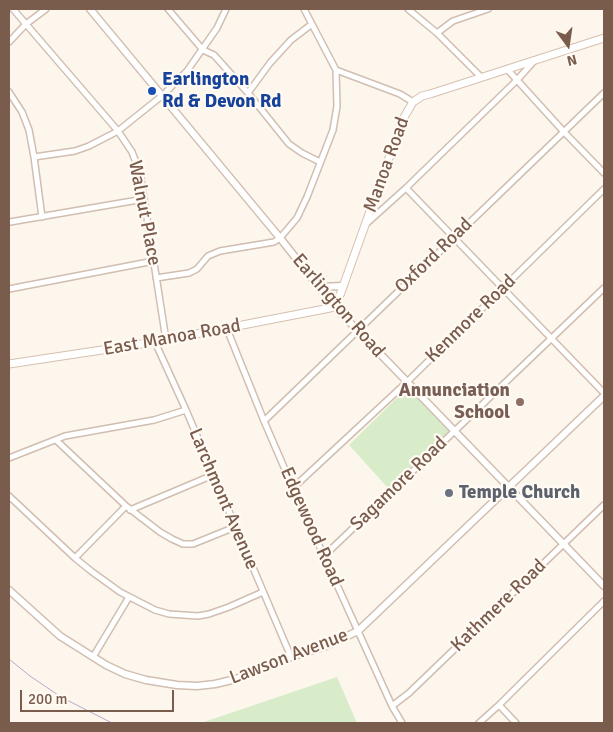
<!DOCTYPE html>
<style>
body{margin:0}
#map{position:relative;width:613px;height:732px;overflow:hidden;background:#fdf6ec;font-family:Signika,sans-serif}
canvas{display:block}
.frame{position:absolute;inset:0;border:10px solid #7a5c4d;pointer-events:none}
.north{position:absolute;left:543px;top:20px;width:50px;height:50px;-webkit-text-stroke:4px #fffaf3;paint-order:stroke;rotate:166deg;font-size:14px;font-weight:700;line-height:20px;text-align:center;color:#7a5c4d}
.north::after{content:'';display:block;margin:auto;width:18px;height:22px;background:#7a5c4d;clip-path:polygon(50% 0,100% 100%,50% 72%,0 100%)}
.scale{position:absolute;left:20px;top:690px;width:154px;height:22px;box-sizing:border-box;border:2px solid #7a5c4d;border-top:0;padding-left:6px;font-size:15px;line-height:18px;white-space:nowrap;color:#7a5c4d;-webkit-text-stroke:4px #fffaf3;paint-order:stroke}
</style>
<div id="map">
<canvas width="613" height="732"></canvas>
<div class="frame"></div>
<div class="north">N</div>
<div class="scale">200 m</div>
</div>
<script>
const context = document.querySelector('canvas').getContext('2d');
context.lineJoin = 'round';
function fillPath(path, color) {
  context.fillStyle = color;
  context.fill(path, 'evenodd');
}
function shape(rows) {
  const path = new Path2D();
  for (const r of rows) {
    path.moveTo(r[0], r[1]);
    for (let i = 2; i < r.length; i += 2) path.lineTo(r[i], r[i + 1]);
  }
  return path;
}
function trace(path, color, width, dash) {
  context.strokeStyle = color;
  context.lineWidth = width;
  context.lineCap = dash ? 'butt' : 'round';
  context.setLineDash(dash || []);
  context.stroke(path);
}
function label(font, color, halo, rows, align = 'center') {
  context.font = font + ' Signika,sans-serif';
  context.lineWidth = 4.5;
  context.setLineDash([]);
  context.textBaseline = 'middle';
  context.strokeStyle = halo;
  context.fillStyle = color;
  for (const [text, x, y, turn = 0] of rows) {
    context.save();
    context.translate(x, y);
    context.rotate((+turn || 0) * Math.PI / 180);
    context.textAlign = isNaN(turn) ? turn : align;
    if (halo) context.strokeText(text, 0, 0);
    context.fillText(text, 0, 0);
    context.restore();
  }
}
fillPath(shape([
 [407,388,449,431,388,488,349,445],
 [337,677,357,723,201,723]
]), '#d8ecc9');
const minor = shape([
 [13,9,118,131,132,152,140,173,166,340],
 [168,9,203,50,214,55,248,93,289,144,302,153,320,162],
 [304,9,336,70,400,94,413,102],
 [408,9,437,33,481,77],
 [437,33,453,21,488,9],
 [9,42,26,24,46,9],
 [507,69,564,132,604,173],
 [9,92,22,112,29,130,34,157,42,217],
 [248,93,270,63,291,40,312,24],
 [34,157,75,151,89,146,118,131,163,95,187,71,217,28,226,9],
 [406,188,604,393],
 [10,222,144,199],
 [366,224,406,188,517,80,534,61],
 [156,278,189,273,197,269,208,256,220,251,274,242,280,238,297,218,307,197,333,130,337,106,336,70],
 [9,289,154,261],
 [227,329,264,421,293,488,392,706,402,723],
 [155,342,186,410,291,657],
 [264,421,604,93],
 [56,440,126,506,160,532,172,539,183,544,193,544,235,527],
 [9,458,65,436,154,420,186,410],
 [293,488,407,382,604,189],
 [9,496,75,558,91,571,120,592,155,610,169,614,198,616,209,614,229,607,263,592],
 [130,510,213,475],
 [324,556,604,288],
 [75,558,126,506],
 [93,657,129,597],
 [499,705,516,723],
 [392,706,409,693,604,505],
 [479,723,499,705,604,601]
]);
const tertiary = shape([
 [90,9,280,238,333,305,604,586],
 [319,287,343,286],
 [9,590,60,636,106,665,125,674,146,680,177,685,197,686,215,684,236,679,291,657,326,646,358,631,604,396]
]);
const secondary = shape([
 [9,364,155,342,330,308,333,305,340,295,403,119,413,102,422,96,430,94,604,38]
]);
trace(minor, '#d1beb0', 8);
trace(tertiary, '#d1beb0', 9);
trace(secondary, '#d6c0b0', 9);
trace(minor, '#fff', 5);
trace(tertiary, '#fff', 6);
trace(secondary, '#fff', 7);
trace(shape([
 [9,659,30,676,61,697,112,723]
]), '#b9a8c9', 1);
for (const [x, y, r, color] of [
 [152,91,5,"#1a4fb4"],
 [520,402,5,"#8d6e63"],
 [449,493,5,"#6b7280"]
]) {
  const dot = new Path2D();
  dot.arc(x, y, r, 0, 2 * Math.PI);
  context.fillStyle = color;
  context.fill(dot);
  trace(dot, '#fffaf3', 2);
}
label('bold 19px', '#164399', '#fffaf3', [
 ["Earlington",162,80],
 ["Rd & Devon Rd",162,102]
], 'left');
label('19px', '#7a5c4d', '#fffaf3', [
 ["Manoa Road",387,165,-70],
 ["Walnut Place",144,213,79],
 ["Oxford Road",434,256,-44],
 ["Earlington Road",338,306,49],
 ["Kenmore Road",471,319,-44],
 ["East Manoa Road",172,338,-10],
 ["Sagamore Road",399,484,-44],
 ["Larchmont Avenue",223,499,67],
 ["Edgewood Road",311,527,66],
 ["Kathmere Road",499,606,-44],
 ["Lawson Avenue",289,657,-21]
]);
label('bold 19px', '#785e54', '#fffaf3', [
 ["Annunciation",510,391],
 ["School",510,413]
], 'right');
label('bold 19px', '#5b616d', '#fffaf3', [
 ["Temple Church",459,493]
], 'left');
</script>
